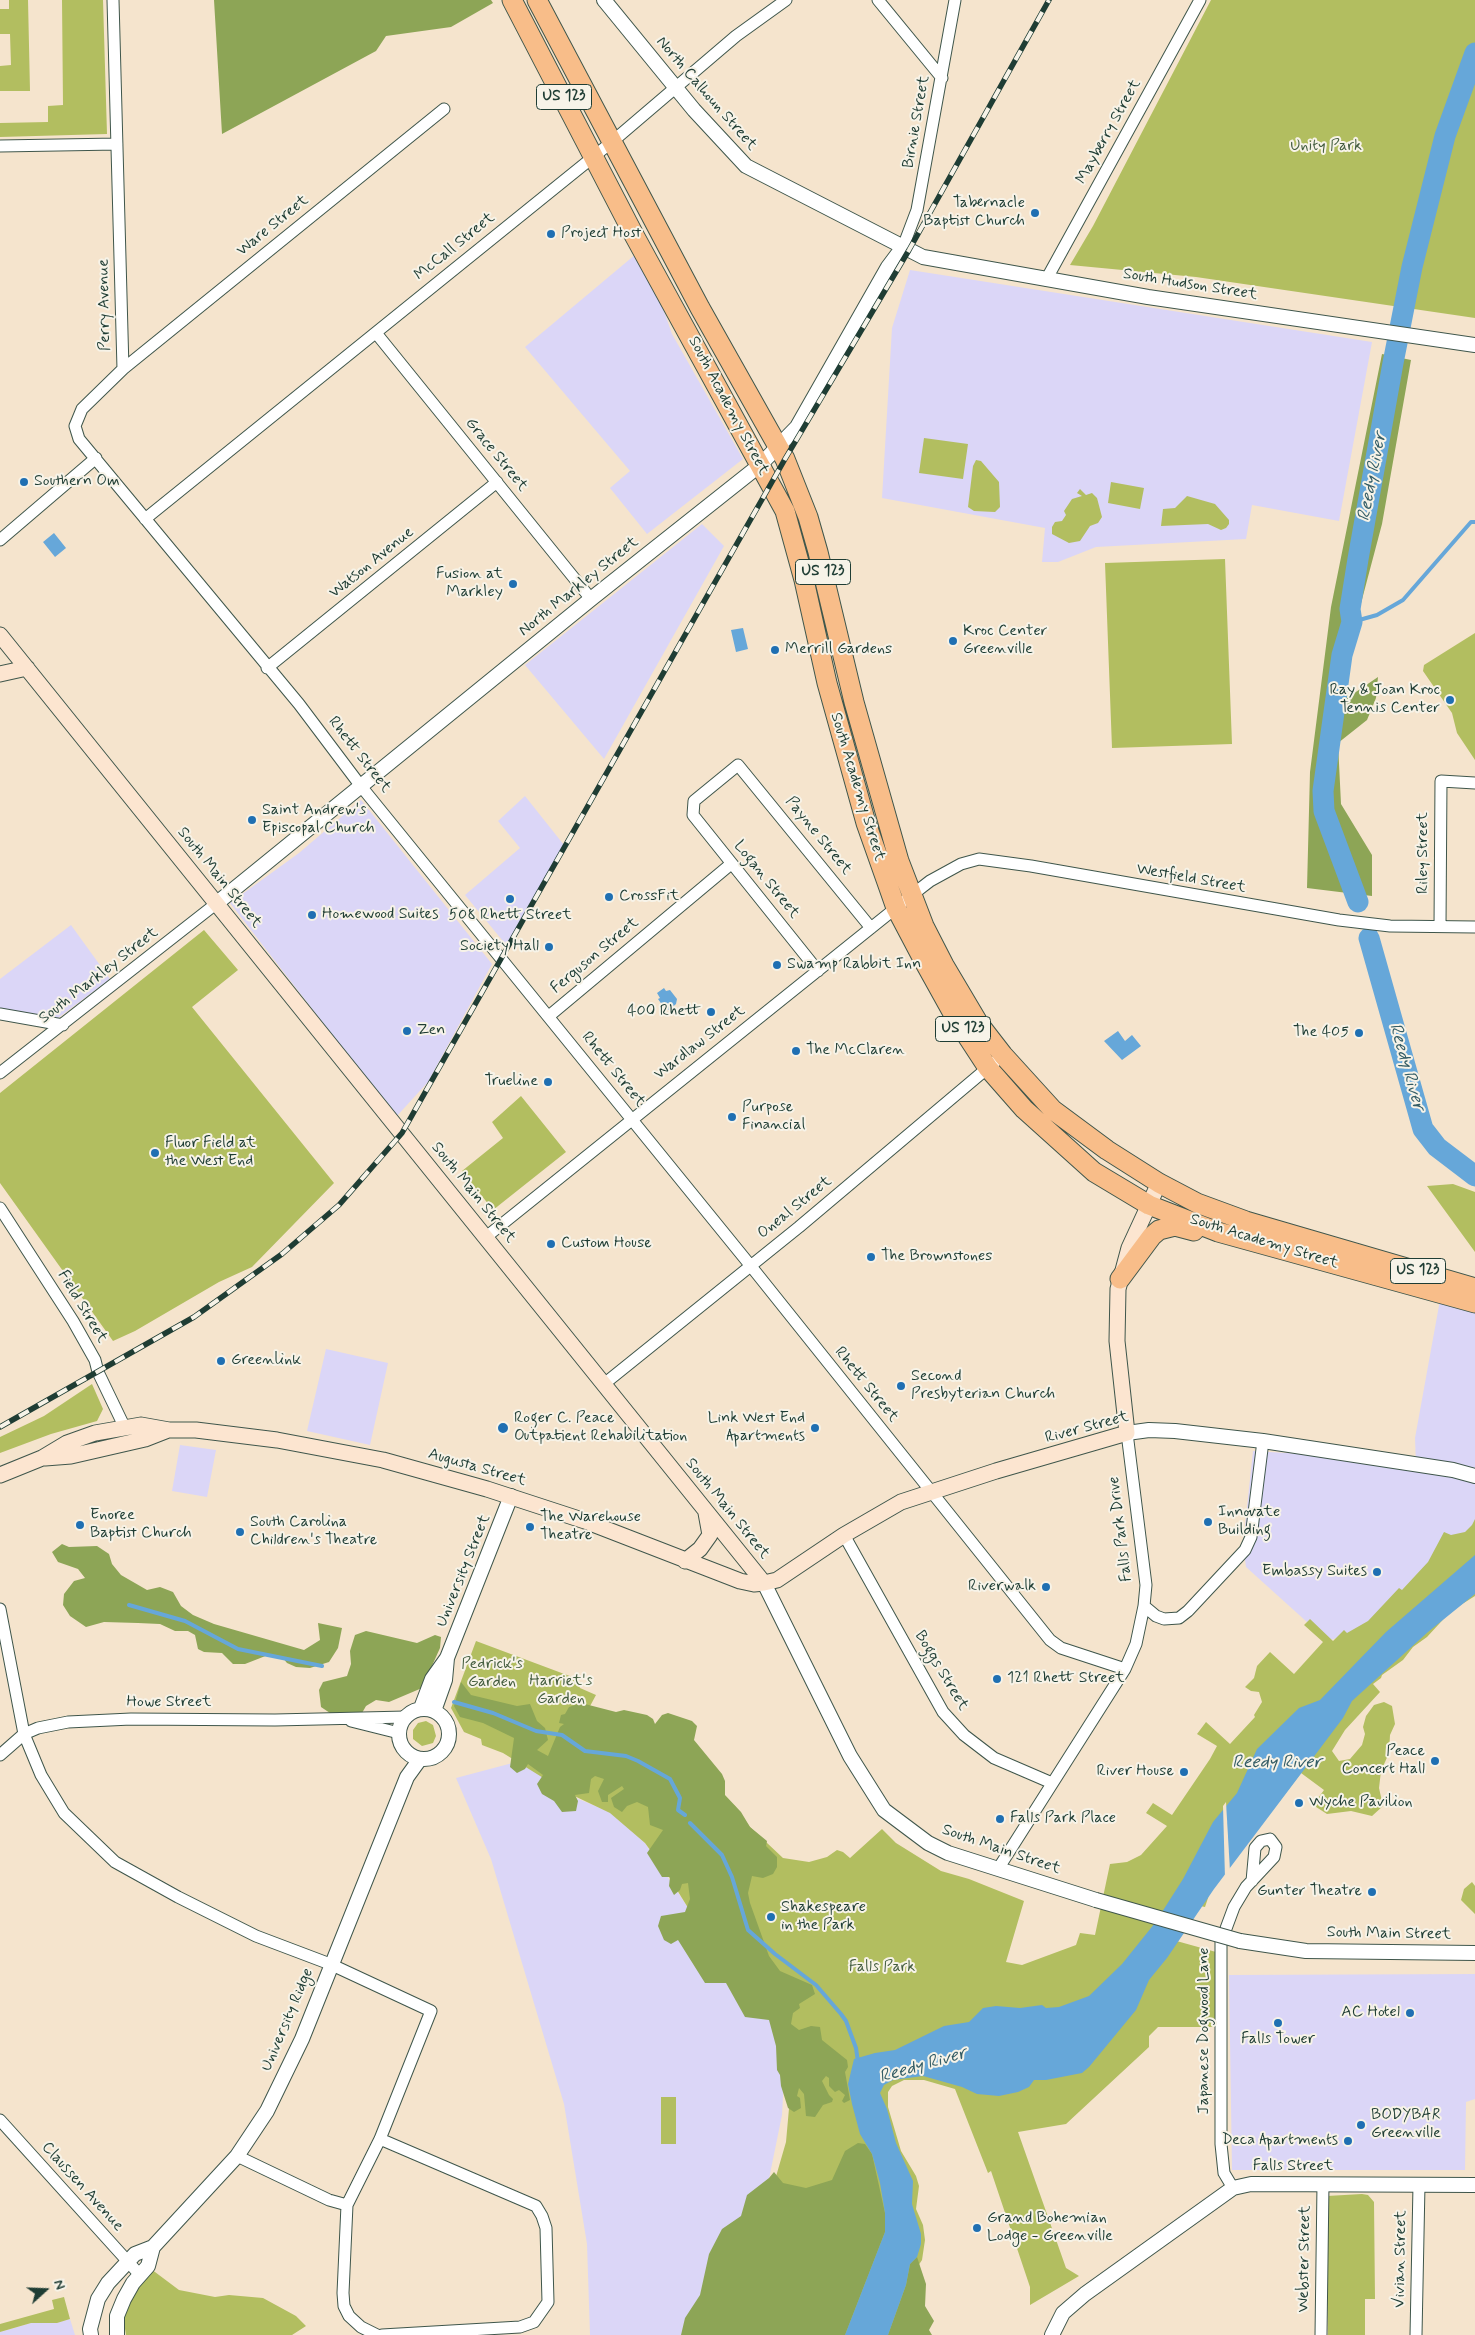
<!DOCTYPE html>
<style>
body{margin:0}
#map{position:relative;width:1475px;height:2335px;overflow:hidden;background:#f5e4cd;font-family:Mynerve,sans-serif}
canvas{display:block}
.north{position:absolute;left:20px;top:2265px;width:50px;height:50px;-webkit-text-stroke:4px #f7f3e8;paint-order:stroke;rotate:70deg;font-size:14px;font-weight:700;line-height:20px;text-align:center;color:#1f3d34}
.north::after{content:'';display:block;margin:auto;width:18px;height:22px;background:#1f3d34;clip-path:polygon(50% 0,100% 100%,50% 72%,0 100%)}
</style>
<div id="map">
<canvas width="1475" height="2335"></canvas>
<div class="north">N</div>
</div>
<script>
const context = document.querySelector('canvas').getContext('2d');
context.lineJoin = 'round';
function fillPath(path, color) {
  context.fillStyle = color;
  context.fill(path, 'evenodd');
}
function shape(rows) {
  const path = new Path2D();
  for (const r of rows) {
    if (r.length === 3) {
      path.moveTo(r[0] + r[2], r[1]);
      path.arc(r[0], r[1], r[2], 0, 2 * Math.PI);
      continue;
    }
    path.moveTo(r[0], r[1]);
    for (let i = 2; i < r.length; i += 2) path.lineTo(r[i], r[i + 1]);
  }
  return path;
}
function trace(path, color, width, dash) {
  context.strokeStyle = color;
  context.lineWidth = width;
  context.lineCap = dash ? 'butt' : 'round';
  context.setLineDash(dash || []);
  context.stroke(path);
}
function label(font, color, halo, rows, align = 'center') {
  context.font = font + ' Mynerve,sans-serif';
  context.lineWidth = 4;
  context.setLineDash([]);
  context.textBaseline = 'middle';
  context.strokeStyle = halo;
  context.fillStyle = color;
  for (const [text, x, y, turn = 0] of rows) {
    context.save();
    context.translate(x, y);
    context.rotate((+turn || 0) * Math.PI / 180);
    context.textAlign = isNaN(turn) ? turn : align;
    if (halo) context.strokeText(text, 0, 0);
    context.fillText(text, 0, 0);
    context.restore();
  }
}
fillPath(shape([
 [636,254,658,294,672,334,743,459,647,534,610,488,630,471,525,347],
 [910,270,1372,342,1339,521,1252,505,1246,539,1096,547,1058,562,1042,562,1045,528,882,498,892,328],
 [702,524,724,546,604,759,525,665],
 [525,796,564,845,507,946,465,895,520,848,498,821],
 [361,800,492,964,428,1082,396,1117,230,903,299,853],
 [71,925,110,979,58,1018,0,1008,0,979],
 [1442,1289,1475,1299,1475,1524,1362,1629,1328,1641,1246,1567,1243,1545,1253,1451,1387,1459,1416,1465,1415,1438],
 [326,1349,388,1363,370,1445,307,1431],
 [180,1445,216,1450,207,1497,172,1491],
 [520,1761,576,1798,610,1812,645,1843,687,1906,734,1968,761,1990,785,2061,782,2115,749,2277,721,2335,590,2335,587,2244,564,2104,491,1859,456,1778],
 [1475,1974,1475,2099,1466,2102,1465,2170,1232,2170,1229,1975],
 [70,2319,75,2335,0,2335,0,2332,31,2323,57,2323]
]), '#dbd6f7');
fillPath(shape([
 [9,0,28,0,30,91,0,91,0,66,11,65,10,34,0,34,0,9,9,9],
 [62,0,103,0,107,134,0,137,0,123,48,122,48,106,63,105],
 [1211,0,1475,0,1475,318,1196,277,1070,265,1093,226],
 [924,438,968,444,963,479,919,473],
 [976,460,981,461,999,482,1000,507,995,512,974,511,968,507,973,466],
 [1111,482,1144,488,1140,509,1108,503],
 [1080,489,1086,495,1092,493,1097,498,1102,517,1098,523,1090,526,1080,541,1069,543,1052,534,1052,527,1055,522,1062,521,1066,515,1064,511,1072,499,1082,496,1077,493],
 [1187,496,1215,504,1229,520,1229,524,1226,528,1221,530,1208,524,1161,526,1163,509,1175,508],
 [1225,559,1232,744,1112,748,1105,563],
 [1475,633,1475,760,1457,733,1452,713,1423,671,1424,665],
 [204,930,238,970,192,1007,334,1183,252,1267,219,1282,135,1331,113,1341,0,1183,0,1093],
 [521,1096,566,1152,493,1210,462,1171,503,1138,492,1122],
 [1453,1184,1475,1192,1475,1252,1427,1186],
 [92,1384,103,1409,97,1421,51,1434,0,1453,0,1437,44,1416],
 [1475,1519,1475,1596,1451,1611,1427,1637,1413,1647,1403,1660,1382,1675,1381,1678,1373,1684,1380,1692,1345,1730,1332,1751,1339,1761,1350,1759,1362,1745,1365,1734,1363,1727,1366,1716,1374,1705,1384,1702,1392,1706,1395,1724,1390,1735,1389,1753,1381,1771,1379,1788,1383,1806,1372,1816,1351,1811,1327,1814,1313,1805,1324,1790,1301,1773,1210,1892,1205,1907,1200,1906,1173,1940,1216,1952,1219,2027,1158,2027,1149,2036,1149,2047,1066,2124,1018,2132,1066,2268,1079,2276,1030,2305,1030,2287,991,2171,988,2173,955,2089,924,2080,904,2080,892,2086,888,2092,888,2107,901,2151,916,2176,919,2186,916,2209,923,2225,925,2240,922,2260,914,2272,897,2335,730,2335,786,2142,792,2075,775,2007,703,1932,664,1869,645,1843,610,1813,566,1792,503,1753,482,1745,481,1739,464,1732,451,1708,476,1641,575,1678,580,1688,596,1695,589,1708,735,1806,750,1827,783,1858,809,1862,827,1857,837,1850,843,1852,850,1858,882,1829,896,1843,941,1871,969,1879,1024,1901,1006,1962,1022,1965,1076,1945,1080,1933,1095,1935,1110,1864,1127,1862,1141,1855,1167,1826,1146,1813,1153,1803,1172,1815,1210,1759,1217,1746,1197,1734,1206,1722,1230,1744,1255,1717,1254,1715,1262,1702,1259,1692,1251,1691,1245,1687,1254,1678,1257,1666,1270,1652,1294,1674,1323,1642,1304,1625,1310,1619,1333,1641,1344,1630,1347,1633,1368,1621,1399,1588,1402,1590,1428,1562,1444,1532,1451,1535,1465,1532,1472,1525],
 [426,1721,433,1725,436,1736,433,1743,422,1746,413,1739,413,1730,418,1723],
 [1472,1882,1475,1886,1475,1914,1461,1900,1464,1889],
 [661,2097,676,2097,676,2144,661,2144],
 [1362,2194,1368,2195,1374,2202,1375,2299,1365,2299,1365,2335,1328,2335,1327,2196],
 [151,2269,179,2290,215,2297,229,2295,263,2298,296,2316,306,2326,292,2335,126,2335,122,2310],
 [64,2297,70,2319,57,2323,31,2323,0,2332,0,2324,54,2309,52,2300]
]), '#b2be60');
fillPath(shape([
 [214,0,491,0,493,3,451,27,386,36,376,51,222,134],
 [1382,354,1411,360,1382,524,1351,641,1347,698,1378,677,1376,698,1367,720,1338,743,1341,804,1372,855,1372,896,1307,888,1310,772,1331,607],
 [62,1544,69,1547,97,1546,109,1554,112,1564,121,1575,147,1590,160,1587,173,1592,181,1606,193,1615,214,1624,304,1650,320,1640,318,1623,342,1628,338,1648,329,1662,310,1668,296,1667,287,1663,282,1657,268,1655,245,1664,233,1664,222,1653,204,1652,198,1649,195,1635,188,1631,175,1631,160,1624,138,1623,104,1622,86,1627,70,1616,63,1605,64,1594,74,1581,85,1578,78,1569,58,1562,52,1552],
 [366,1631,417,1643,435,1635,441,1637,440,1648,422,1688,389,1702,376,1700,366,1706,362,1713,330,1713,321,1707,319,1690,323,1682,347,1676,351,1664,350,1651,355,1635],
 [461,1682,471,1695,517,1706,530,1704,537,1721,545,1728,548,1740,537,1750,548,1756,560,1727,564,1724,559,1723,561,1715,565,1714,569,1707,581,1703,616,1712,624,1710,647,1715,653,1719,655,1724,662,1715,668,1713,692,1721,697,1726,694,1740,722,1774,725,1781,725,1795,741,1812,750,1827,767,1841,766,1846,777,1857,777,1867,773,1874,763,1878,752,1876,748,1893,750,1903,769,1956,780,1971,812,1985,815,1994,799,2004,800,2008,793,2013,791,2024,799,2030,811,2026,820,2027,822,2040,847,2060,848,2067,845,2072,850,2100,844,2103,842,2101,845,2095,839,2090,835,2092,829,2086,829,2078,826,2076,822,2081,829,2095,833,2099,832,2102,823,2105,815,2117,806,2116,804,2094,799,2088,797,2096,800,2098,801,2108,794,2112,788,2108,781,2086,780,2075,777,2070,776,2046,769,2020,745,2017,726,1983,705,1983,678,1940,671,1944,664,1940,658,1926,661,1916,685,1912,690,1899,688,1883,682,1884,680,1890,674,1895,669,1886,670,1877,662,1877,647,1853,663,1830,650,1825,648,1807,637,1802,627,1806,622,1812,614,1807,611,1798,624,1789,622,1786,608,1795,608,1802,602,1802,598,1791,604,1779,595,1776,591,1779,589,1793,575,1795,578,1801,576,1811,562,1812,554,1801,542,1794,537,1784,543,1775,528,1764,525,1769,517,1773,510,1767,514,1738,483,1723,460,1717,454,1706],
 [858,2143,865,2144,872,2154,885,2213,885,2232,845,2335,681,2335,685,2318,700,2295,709,2254,722,2229,741,2216,747,2195,769,2178,774,2172,783,2183,806,2188,832,2180,845,2151],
 [917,2257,926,2284,925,2306,934,2321,929,2330,932,2335,888,2335,906,2285,910,2264]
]), '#8da556');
fillPath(shape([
 [54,533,66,548,55,557,43,542],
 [743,628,748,649,736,652,731,630],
 [664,988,666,991,670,990,677,999,676,1004,669,1010,665,1009,658,999,660,998,657,993],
 [1118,1031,1125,1041,1132,1035,1141,1046,1122,1060,1104,1041],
 [1475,1555,1475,1594,1428,1632,1352,1701,1343,1718,1214,1889,1167,1958,1149,1980,1136,2010,1089,2067,1082,2073,1046,2080,1034,2080,1029,2087,1018,2092,999,2096,977,2094,962,2087,923,2076,893,2080,884,2085,880,2093,887,2109,896,2143,913,2181,912,2204,921,2234,921,2244,917,2257,910,2264,906,2285,888,2335,845,2335,885,2232,885,2213,880,2183,872,2154,860,2134,852,2104,848,2084,854,2059,875,2053,895,2050,944,2026,969,2022,983,2008,996,2006,1020,2008,1042,2005,1046,2008,1059,2007,1089,1996,1122,1964,1155,1923,1183,1879,1213,1822,1237,1793,1257,1749,1299,1708,1320,1700,1386,1632]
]), '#66a7d9');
fillPath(shape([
 [1226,1802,1230,1871,1225,1878,1223,1806]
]), '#f5e4cd');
trace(shape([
 [1352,622,1377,615,1403,600,1471,522,1475,522],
 [129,1605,185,1621,238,1649,322,1666],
 [454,1702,493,1713,536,1731,562,1735,585,1751,626,1756,638,1761,670,1779,680,1798,678,1810,685,1815],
 [690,1823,722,1855,732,1877,748,1930,775,1954,816,1985,841,2014,846,2021,856,2048,858,2062]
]), '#66a7d9', 4);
trace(shape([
 [1358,902,1324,811,1323,791,1342,655,1352,622,1350,609,1358,559,1393,363,1412,267,1445,136,1475,53],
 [1369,938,1423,1129,1437,1147,1475,1176]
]), '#66a7d9', 21);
const minor = shape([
 [113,0,123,369,82,409,75,426,79,439,299,704,360,785,750,1265,1050,1640,1061,1648,1125,1669],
 [878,0,942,78],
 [0,146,117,144],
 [903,247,917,210,955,0],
 [1046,280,1200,0],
 [376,333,591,599],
 [123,369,444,109],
 [145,519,613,141,736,36,786,0],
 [0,540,96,458],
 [267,668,497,482],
 [1440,926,1441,781,1475,783],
 [818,971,693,815,694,801,738,765,871,928],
 [0,1014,63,1025],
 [549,1016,731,864],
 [0,1073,217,903],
 [0,1208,73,1321,95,1360,98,1372,125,1428],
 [486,1237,912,895,930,881,961,864,979,859,1031,866,1339,920,1390,926,1475,927],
 [604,1384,799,1227,1003,1055],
 [844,1535,943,1712,964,1735,994,1758,1052,1783],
 [1144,1606,1156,1616,1164,1619,1179,1618,1188,1611,1245,1550,1251,1537,1263,1441],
 [0,1609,24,1734,41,1775,64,1813,115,1862,178,1897,256,1936,330,1964,431,2011,380,2139,347,2205,343,2293,344,2306,349,2316,361,2327,377,2335],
 [351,1721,399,1733],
 [0,1755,24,1734,38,1728,68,1722,131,1719,275,1720,406,1717],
 [998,1869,1125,1669,1136,1644,1144,1606,1146,1585,1127,1433],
 [0,2120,140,2275],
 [380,2139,536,2206,542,2216,546,2228,548,2302,534,2322,520,2327,382,2335],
 [237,2156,329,2200,347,2205],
 [1233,2188,1224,2173,1221,2144,1221,1942,1234,1907,1246,1887,1274,1857,1276,1847,1270,1839,1261,1841,1255,1848,1252,1881],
 [1321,2335,1323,2184],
 [1416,2335,1419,2185]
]);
const tertiary = shape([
 [604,0,694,110,746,166,923,257,1148,297,1475,345],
 [217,903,591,599,760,465,797,427,888,267,903,247],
 [1127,1433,1149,1430,1175,1431,1263,1441,1453,1470,1475,1476],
 [764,1583,850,1756,884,1810,928,1843,948,1853,1096,1900],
 [421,1708,432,1679,447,1658,511,1496],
 [424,1734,25],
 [434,1711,445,1680,447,1658],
 [1240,1941,1306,1951,1475,1953],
 [91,2335,90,2329,98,2299,108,2283,135,2254,153,2247,237,2156,267,2111,302,2039,407,1777,420,1759],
 [117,2335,117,2316,124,2299,133,2283,148,2266,153,2247],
 [1052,2335,1063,2313,1085,2294,1233,2188,1251,2184,1475,2185]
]);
const secondary = shape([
 [0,635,764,1583],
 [0,674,27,668],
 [45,1458,71,1456,145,1439,168,1430],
 [0,1475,42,1458,67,1443,95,1433,141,1425,169,1430,196,1430,277,1440,383,1460,487,1489,585,1521,740,1581,754,1584,764,1583,777,1580,844,1535,901,1502,996,1471,1127,1433,1117,1341,1118,1289,1129,1248,1159,1183],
 [685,1561,700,1549,710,1535,706,1513]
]);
const trunk = shape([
 [512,0,634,235,785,511,804,580,827,683,866,823,889,888,896,908,925,963,956,1019,988,1068,1024,1109,1094,1172,1149,1205,1218,1232,1475,1303],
 [537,0,700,308,785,459,808,517,818,552,854,702,899,861,924,926,944,965,979,1024,1003,1055,1053,1110,1107,1150,1159,1183,1197,1203,1246,1221,1475,1288],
 [1120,1279,1152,1236,1159,1230,1175,1226,1194,1231]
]);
trace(minor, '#3f564b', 13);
trace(tertiary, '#3f564b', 16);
trace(secondary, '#3f564b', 17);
trace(trunk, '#3f564b', 21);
trace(minor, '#fff', 11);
trace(tertiary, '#fff', 14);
trace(secondary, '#fce5d0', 15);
trace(trunk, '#f8bd89', 19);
const rail = shape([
 [0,1427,194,1317,282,1254,339,1205,402,1133,785,459,909,250,1049,0]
]);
trace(rail, '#1f3d34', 5.5);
trace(rail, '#f7f3e8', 4, [11]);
const tertiaryBridge = shape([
 [1096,1900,1240,1941]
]);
trace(tertiaryBridge, '#3f564b', 16, []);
trace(tertiaryBridge, '#fff', 14);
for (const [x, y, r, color] of [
 [1035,213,5,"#1f6fb2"],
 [551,234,5,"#1f6fb2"],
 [24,482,5,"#1f6fb2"],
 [513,584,5,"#1f6fb2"],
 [953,641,5,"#1f6fb2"],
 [775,650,5,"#1f6fb2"],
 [1450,700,5,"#1f6fb2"],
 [252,820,5,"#1f6fb2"],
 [609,897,5,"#1f6fb2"],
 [510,899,5,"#1f6fb2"],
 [312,915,5,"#1f6fb2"],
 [549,947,5,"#1f6fb2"],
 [777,965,5,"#1f6fb2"],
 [711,1012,5,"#1f6fb2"],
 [407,1031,5,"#1f6fb2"],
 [1359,1033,5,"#1f6fb2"],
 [796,1051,5,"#1f6fb2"],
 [548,1082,5,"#1f6fb2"],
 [732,1117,5,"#1f6fb2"],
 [155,1153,5,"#1f6fb2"],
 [551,1244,5,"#1f6fb2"],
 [871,1257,5,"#1f6fb2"],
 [221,1361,5,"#1f6fb2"],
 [901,1386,5,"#1f6fb2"],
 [503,1428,6,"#1f6fb2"],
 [815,1428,5,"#1f6fb2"],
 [1208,1522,5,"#1f6fb2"],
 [80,1525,5,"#1f6fb2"],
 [530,1527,5,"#1f6fb2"],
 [240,1532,5,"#1f6fb2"],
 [1377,1572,5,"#1f6fb2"],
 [1046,1587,5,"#1f6fb2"],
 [997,1679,5,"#1f6fb2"],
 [1435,1761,5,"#1f6fb2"],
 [1184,1772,5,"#1f6fb2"],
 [1299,1803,5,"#1f6fb2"],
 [1000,1819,5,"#1f6fb2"],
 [1372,1892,5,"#1f6fb2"],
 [771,1917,5,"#1f6fb2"],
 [1410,2013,5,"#1f6fb2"],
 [1278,2023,5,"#1f6fb2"],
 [1361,2125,5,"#1f6fb2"],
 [1348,2141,5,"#1f6fb2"],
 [977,2228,5,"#1f6fb2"]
]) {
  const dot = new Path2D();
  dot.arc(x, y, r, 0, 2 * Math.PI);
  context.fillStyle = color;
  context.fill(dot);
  trace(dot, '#f7f3e8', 2);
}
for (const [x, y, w] of [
 [564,97,55],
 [823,572,55],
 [963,1029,55],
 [1418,1271,55]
]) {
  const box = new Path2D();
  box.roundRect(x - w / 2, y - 12.5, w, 25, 4);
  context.fillStyle = '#f7f3e8';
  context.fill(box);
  trace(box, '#1f3d34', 1);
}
label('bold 15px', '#1f3d34', null, [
 ["US 123",564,97],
 ["US 123",823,572],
 ["US 123",963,1029],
 ["US 123",1418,1271]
]);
label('16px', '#1f3d34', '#f7f3e8', [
 ["North Calhoun Street",706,94,49],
 ["Birnie Street",917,122,-80],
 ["Mayberry Street",1109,132,-61],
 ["Ware Street",273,226,-39],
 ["McCall Street",455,247,-39],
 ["South Hudson Street",1190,285,9],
 ["Perry Avenue",105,305,-91],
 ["South Academy Street",728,406,62],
 ["Grace Street",496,455,51],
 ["Watson Avenue",372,563,-39],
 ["North Markley Street",579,587,-39],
 ["Rhett Street",359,755,52],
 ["South Academy Street",857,787,73],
 ["Payne Street",818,836,51],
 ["Riley Street",1424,853,-90],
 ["South Main Street",219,878,51],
 ["Westfield Street",1191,879,10],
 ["Logan Street",766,880,51],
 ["Ferguson Street",595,956,-40],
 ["South Markley Street",99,976,-38],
 ["Wardlaw Street",700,1043,-38],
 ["Rhett Street",613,1070,51],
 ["South Main Street",473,1193,51],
 ["Oneal Street",795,1208,-39],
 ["South Academy Street",1264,1242,17],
 ["Field Street",82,1307,59],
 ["Rhett Street",866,1385,51],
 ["River Street",1087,1428,-15],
 ["Augusta Street",477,1468,16],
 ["South Main Street",727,1509,51],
 ["Falls Park Drive",1121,1529,-97],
 ["University Street",464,1571,-68],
 ["Boggs Street",941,1671,59],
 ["Howe Street",169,1703],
 ["South Main Street",1001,1850,19],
 ["South Main Street",1389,1934,1],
 ["University Ridge",288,2020,-67],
 ["Japanese Dogwood Lane",1205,2031,-90],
 ["Falls Street",1293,2167],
 ["Claussen Avenue",82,2187,48],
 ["Webster Street",1305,2259,-89],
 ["Vivian Street",1401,2259,-89]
]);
label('16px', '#445d3f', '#f7f3e8', [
 ["Unity Park",1326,147],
 ["Pedrick's",492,1665],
 ["Garden",492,1683],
 ["Harriet's",561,1682],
 ["Garden",561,1700],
 ["Falls Park",882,1968]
]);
label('16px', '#1f3d34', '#f7f3e8', [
 ["Tabernacle",1025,204,"right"],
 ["Baptist Church",1025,222,"right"],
 ["Project Host",561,234],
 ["Southern Om",34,482],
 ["Fusion at",503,575,"right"],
 ["Markley",503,593,"right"],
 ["Kroc Center",963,632],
 ["Greenville",963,650],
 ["Merrill Gardens",785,650],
 ["Ray & Joan Kroc",1440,691,"right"],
 ["Tennis Center",1440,709,"right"],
 ["Saint Andrew's",262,811],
 ["Episcopal Church",262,829],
 ["CrossFit",619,897],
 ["Homewood Suites",322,915],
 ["508 Rhett Street",510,916,"center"],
 ["Society Hall",539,947,"right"],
 ["Swamp Rabbit Inn",787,965],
 ["400 Rhett",701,1012,"right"],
 ["Zen",417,1031],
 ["The 405",1349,1033,"right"],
 ["The McClaren",806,1051],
 ["Trueline",538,1082,"right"],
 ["Purpose",742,1108],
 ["Financial",742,1126],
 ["Fluor Field at",165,1144],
 ["the West End",165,1162],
 ["Custom House",561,1244],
 ["The Brownstones",881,1257],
 ["Greenlink",231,1361],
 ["Second",911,1377],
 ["Presbyterian Church",911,1395],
 ["Roger C. Peace",514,1419],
 ["Outpatient Rehabilitation",514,1437],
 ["Link West End",805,1419,"right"],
 ["Apartments",805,1437,"right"],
 ["Innovate",1218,1513],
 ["Building",1218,1531],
 ["Enoree",90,1516],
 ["Baptist Church",90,1534],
 ["The Warehouse",540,1518],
 ["Theatre",540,1536],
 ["South Carolina",250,1523],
 ["Children's Theatre",250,1541],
 ["Embassy Suites",1367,1572,"right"],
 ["Riverwalk",1036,1587,"right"],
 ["121 Rhett Street",1007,1679],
 ["Peace",1425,1752,"right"],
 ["Concert Hall",1425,1770,"right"],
 ["River House",1174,1772,"right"],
 ["Wyche Pavilion",1309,1803],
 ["Falls Park Place",1010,1819],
 ["Gunter Theatre",1362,1892,"right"],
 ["Shakespeare",781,1908],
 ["in the Park",781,1926],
 ["AC Hotel",1400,2013,"right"],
 ["Falls Tower",1278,2040,"center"],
 ["BODYBAR",1371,2116],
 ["Greenville",1371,2134],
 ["Deca Apartments",1338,2141,"right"],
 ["Grand Bohemian",987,2219],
 ["Lodge - Greenville",987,2237]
], 'left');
label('italic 18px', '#345d66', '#f7f3e8', [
 ["Reedy River",1373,477,-79],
 ["Reedy River",1406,1067,74],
 ["Reedy River",1277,1763],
 ["Reedy River",923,2066,-16]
]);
</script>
